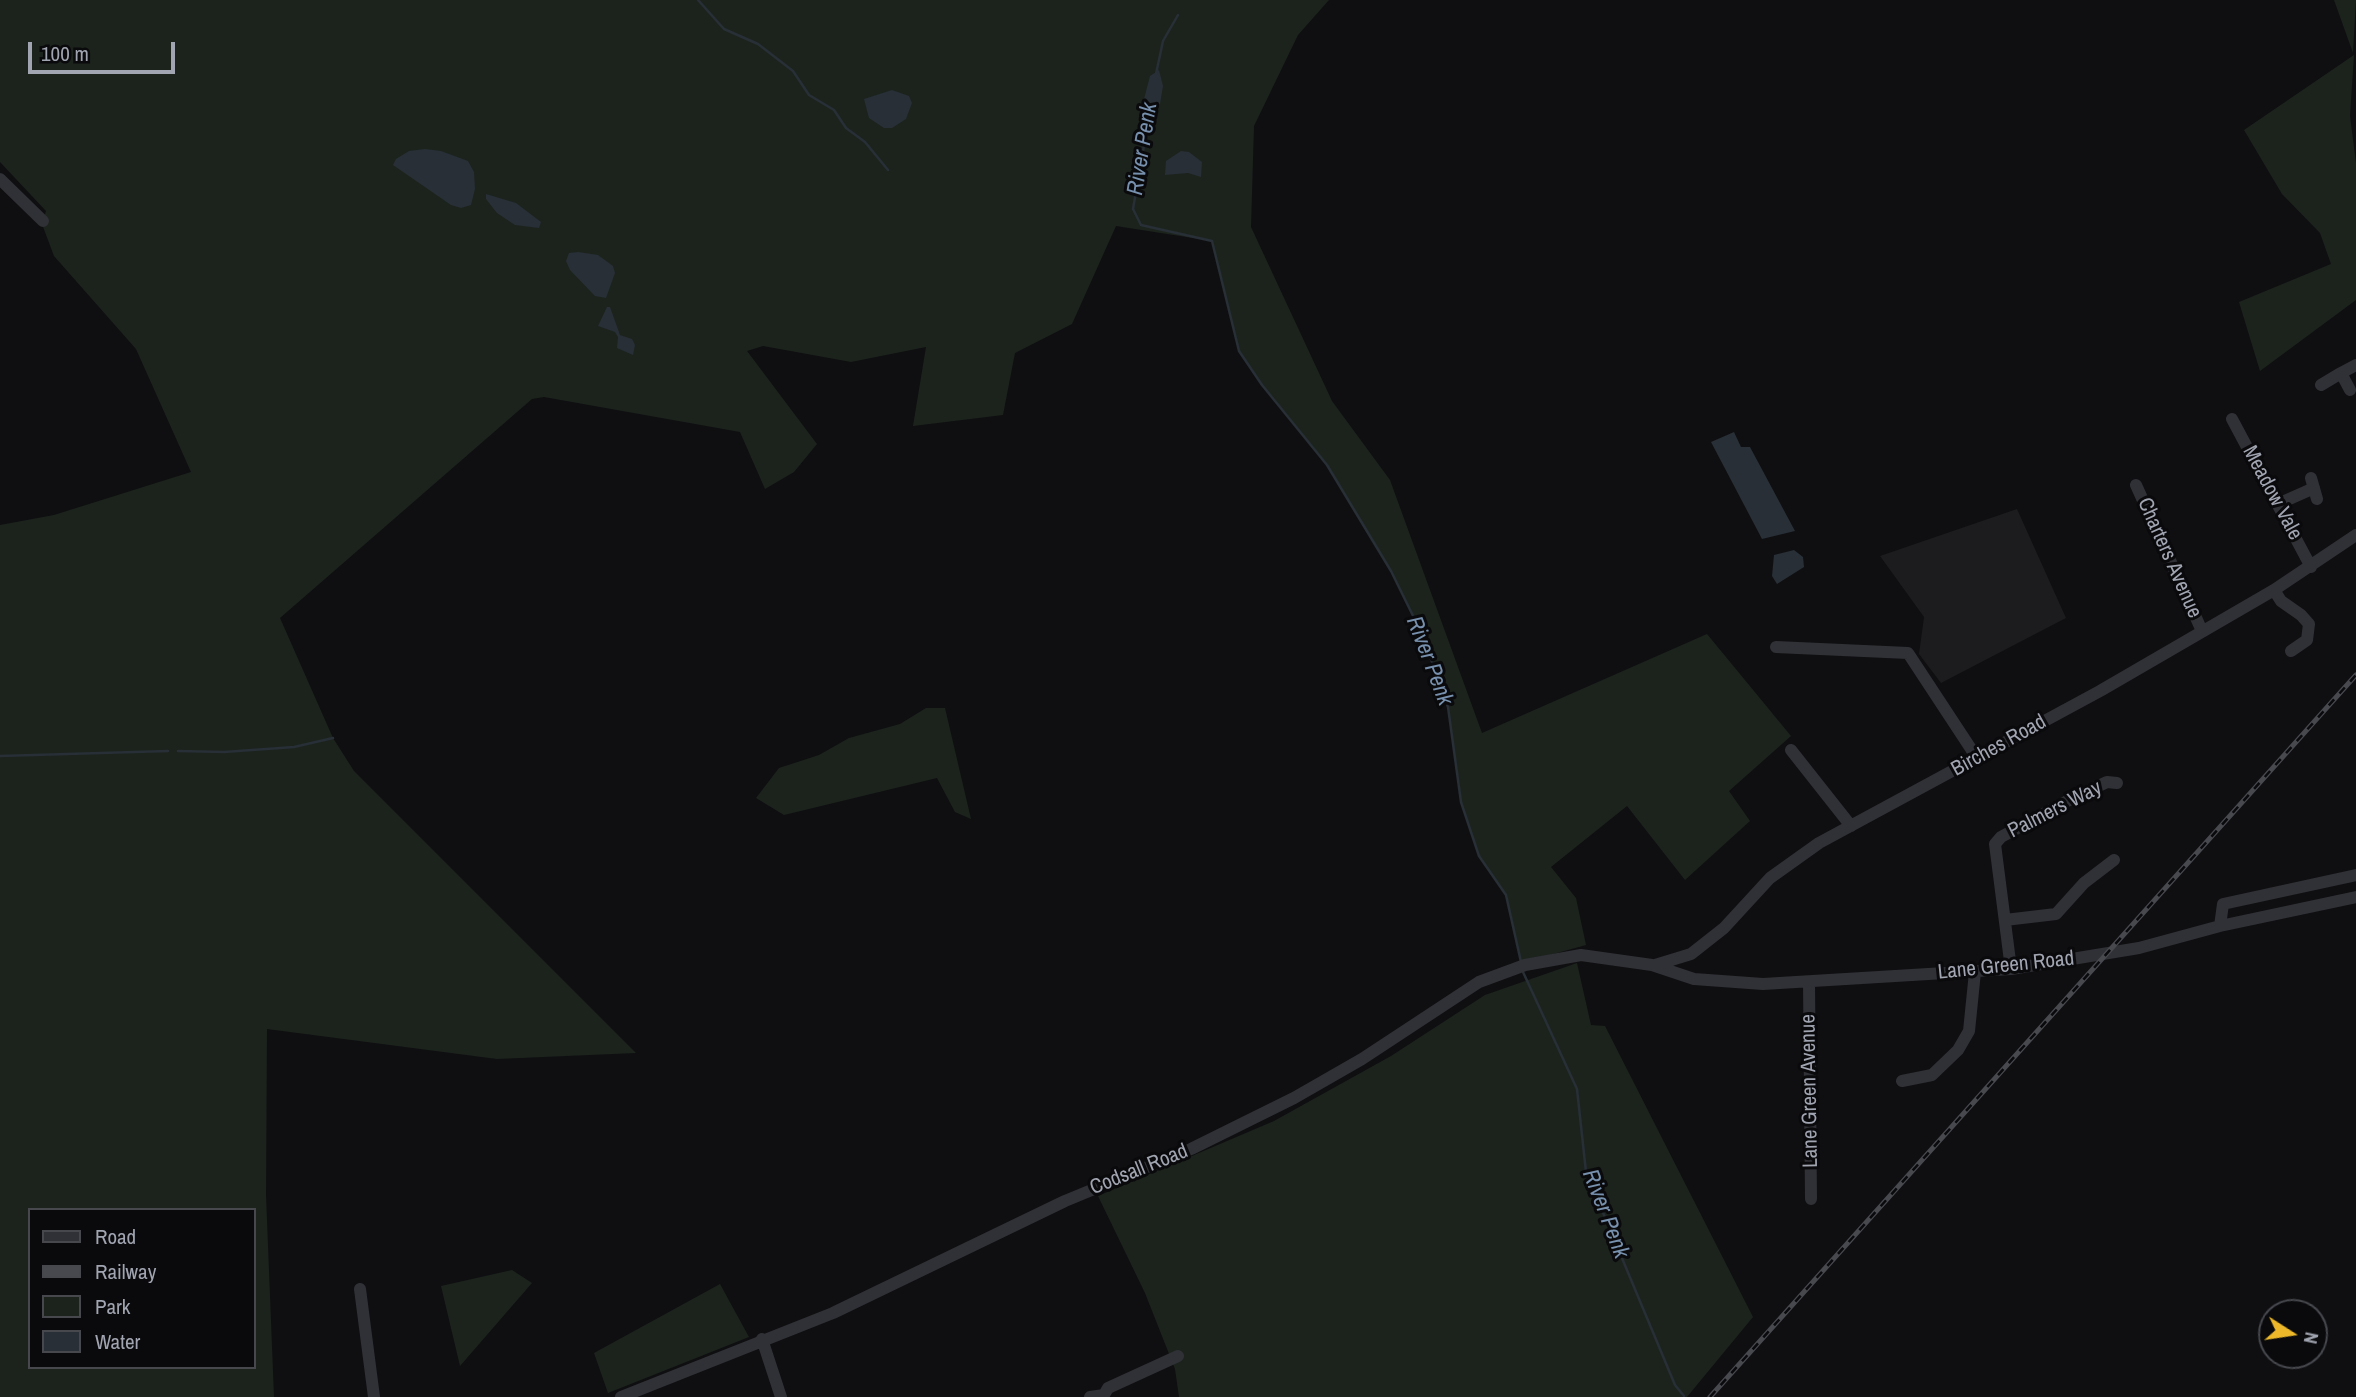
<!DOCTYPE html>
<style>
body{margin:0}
#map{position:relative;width:2356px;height:1397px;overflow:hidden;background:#0f0f11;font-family:"Archivo Narrow",sans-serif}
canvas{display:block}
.legend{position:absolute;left:28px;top:1208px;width:228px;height:161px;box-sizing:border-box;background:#0a0a0c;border:2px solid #46484e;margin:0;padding:9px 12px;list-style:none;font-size:21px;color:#a1a5b1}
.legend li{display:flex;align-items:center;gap:14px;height:35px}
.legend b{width:35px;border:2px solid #46484e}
.north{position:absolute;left:2258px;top:1299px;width:70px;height:70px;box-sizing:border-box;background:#0a0a0c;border:2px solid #46484e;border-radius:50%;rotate:102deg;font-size:19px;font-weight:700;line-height:28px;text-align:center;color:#a1a5b1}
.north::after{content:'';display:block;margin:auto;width:24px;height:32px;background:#edb92b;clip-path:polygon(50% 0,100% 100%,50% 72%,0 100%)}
.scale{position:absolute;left:28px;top:42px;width:147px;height:32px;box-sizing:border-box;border:4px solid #a1a5b1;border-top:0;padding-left:9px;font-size:21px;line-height:24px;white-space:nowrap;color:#a1a5b1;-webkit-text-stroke:5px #0a0a0c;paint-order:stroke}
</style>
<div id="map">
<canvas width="2356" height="1397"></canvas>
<ul class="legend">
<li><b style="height:9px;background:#303136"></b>Road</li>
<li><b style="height:9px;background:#47494f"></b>Railway</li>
<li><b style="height:19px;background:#1c231d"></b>Park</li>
<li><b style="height:19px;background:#282f36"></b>Water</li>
</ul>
<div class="north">N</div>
<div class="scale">100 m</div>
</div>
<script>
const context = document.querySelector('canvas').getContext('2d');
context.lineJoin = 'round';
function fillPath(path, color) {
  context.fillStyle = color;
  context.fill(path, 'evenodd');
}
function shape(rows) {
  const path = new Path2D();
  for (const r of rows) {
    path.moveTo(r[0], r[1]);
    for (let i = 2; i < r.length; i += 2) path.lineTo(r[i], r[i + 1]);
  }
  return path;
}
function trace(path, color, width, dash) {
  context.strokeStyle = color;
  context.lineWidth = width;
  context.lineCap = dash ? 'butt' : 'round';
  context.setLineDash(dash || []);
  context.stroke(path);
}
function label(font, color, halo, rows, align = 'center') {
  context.font = font + ' "Archivo Narrow",sans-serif';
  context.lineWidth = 6;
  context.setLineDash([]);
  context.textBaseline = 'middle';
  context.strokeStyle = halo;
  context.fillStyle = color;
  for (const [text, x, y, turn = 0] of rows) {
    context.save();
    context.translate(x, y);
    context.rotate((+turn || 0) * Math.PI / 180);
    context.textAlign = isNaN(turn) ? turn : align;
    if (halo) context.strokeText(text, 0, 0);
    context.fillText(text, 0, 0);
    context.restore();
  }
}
fillPath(shape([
 [2017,509,2066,618,1941,683,1919,654,1924,617,1880,556]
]), '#1c1b1e');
fillPath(shape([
 [0,0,1329,0,1298,35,1254,126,1251,227,1332,401,1390,480,1482,733,1707,634,1791,736,1729,791,1750,821,1685,880,1627,806,1551,867,1576,898,1586,945,1521,963,1506,895,1479,856,1461,802,1448,707,1422,634,1391,571,1327,465,1262,385,1239,351,1212,241,1116,226,1072,324,1015,353,1003,415,913,426,926,347,851,362,763,346,747,351,817,444,794,472,765,489,740,432,544,397,532,399,280,618,333,738,354,771,636,1053,497,1059,267,1029,266,1195,274,1397,0,1397,0,525,54,515,191,472,136,349,54,256,42,224,46,211,0,162],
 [30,1210,254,1210,254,1367,30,1367],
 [2334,0,2356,0,2353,53],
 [2354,55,2350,116,2356,163,2356,300,2260,371,2239,302,2331,264,2320,233,2282,194,2244,130],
 [926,708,945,708,971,819,955,812,937,778,784,815,756,798,779,768,819,755,849,738,900,724],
 [1577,963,1591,1025,1605,1026,1753,1317,1687,1397,1179,1397,1175,1369,1145,1293,1098,1196,1274,1121,1391,1056,1485,995],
 [512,1270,532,1283,460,1366,441,1286],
 [720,1284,749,1337,608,1393,594,1353]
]), '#1c231d');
fillPath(shape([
 [1159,70,1163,86,1160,104,1155,119,1148,125,1142,107,1150,76],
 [892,90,909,96,912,103,906,119,892,128,884,128,869,118,864,99],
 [425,149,441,151,468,161,474,172,475,189,471,205,461,208,451,205,393,165,396,159,409,151],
 [1181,151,1189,152,1202,162,1201,177,1188,173,1165,175,1166,161],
 [486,194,516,203,541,222,539,228,515,225,497,213,486,199],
 [578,252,598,255,613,266,615,273,606,298,595,296,570,270,566,261,569,253],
 [607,307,610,307,620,335,632,339,635,345,633,355,617,348,618,337,615,332,598,326],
 [1734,432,1741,447,1750,447,1795,531,1762,539,1711,442],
 [1794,550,1803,557,1804,567,1777,584,1772,576,1774,555]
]), '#282f36');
trace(shape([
 [698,0,724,29,758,44,793,71,809,95,834,110,846,128,865,142,888,170],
 [1156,74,1163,41,1178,15],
 [1148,122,1133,209,1141,225,1212,241,1239,351,1262,385,1327,465,1391,571,1422,634,1448,707,1461,802,1479,856,1506,895,1521,962],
 [178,751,224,752,294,747,333,738],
 [0,756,168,751],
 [1523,972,1577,1089,1586,1172,1675,1385,1684,1396]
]), '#282f36', 2.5);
trace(shape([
 [0,179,43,221],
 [2341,373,2356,365],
 [2321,385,2341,373,2350,390],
 [2232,419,2311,567],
 [2311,478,2317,499],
 [2136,485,2202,631],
 [2278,504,2314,488],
 [2274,590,2281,601,2301,615,2309,624,2307,640,2291,651],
 [1776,647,1908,653,1977,758],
 [1791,750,1851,826],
 [2005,920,2056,914,2084,883,2114,860],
 [2220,926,2223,904,2356,875],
 [1655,965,1691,954,1724,928,1770,878,1819,843,2100,691,2274,590,2356,535],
 [2011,969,1995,844,2001,837,2071,799,2107,782,2117,783],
 [1809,983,1811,1199],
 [1902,1081,1932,1075,1958,1050,1969,1031,1975,972],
 [360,1289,374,1397],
 [762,1339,781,1397],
 [621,1397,833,1313,1065,1201,1191,1149,1294,1098,1362,1059,1479,982,1525,965,1581,955,1652,965,1694,979,1763,984,2011,969,2139,948,2220,926,2356,897],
 [1090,1397,1104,1395,1108,1388,1178,1356]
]), '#303136', 12);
const rail = shape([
 [1710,1397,2356,675]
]);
trace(rail, '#47494f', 5);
trace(rail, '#0a0a0c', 2.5, [8]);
label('21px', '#a1a5b1', '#0a0a0c', [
 ["Meadow Vale",2272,493,62],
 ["Charters Avenue",2169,558,66],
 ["Birches Road",1999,746,-29],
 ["Palmers Way",2055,810,-27],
 ["Lane Green Road",2006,966,-6],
 ["Lane Green Avenue",1810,1091,-91],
 ["Codsall Road",1139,1170,-22]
]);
label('italic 23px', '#7790ad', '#0a0a0c', [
 ["River Penk",1143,149,-81],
 ["River Penk",1429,661,69],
 ["River Penk",1605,1214,69]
]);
</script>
